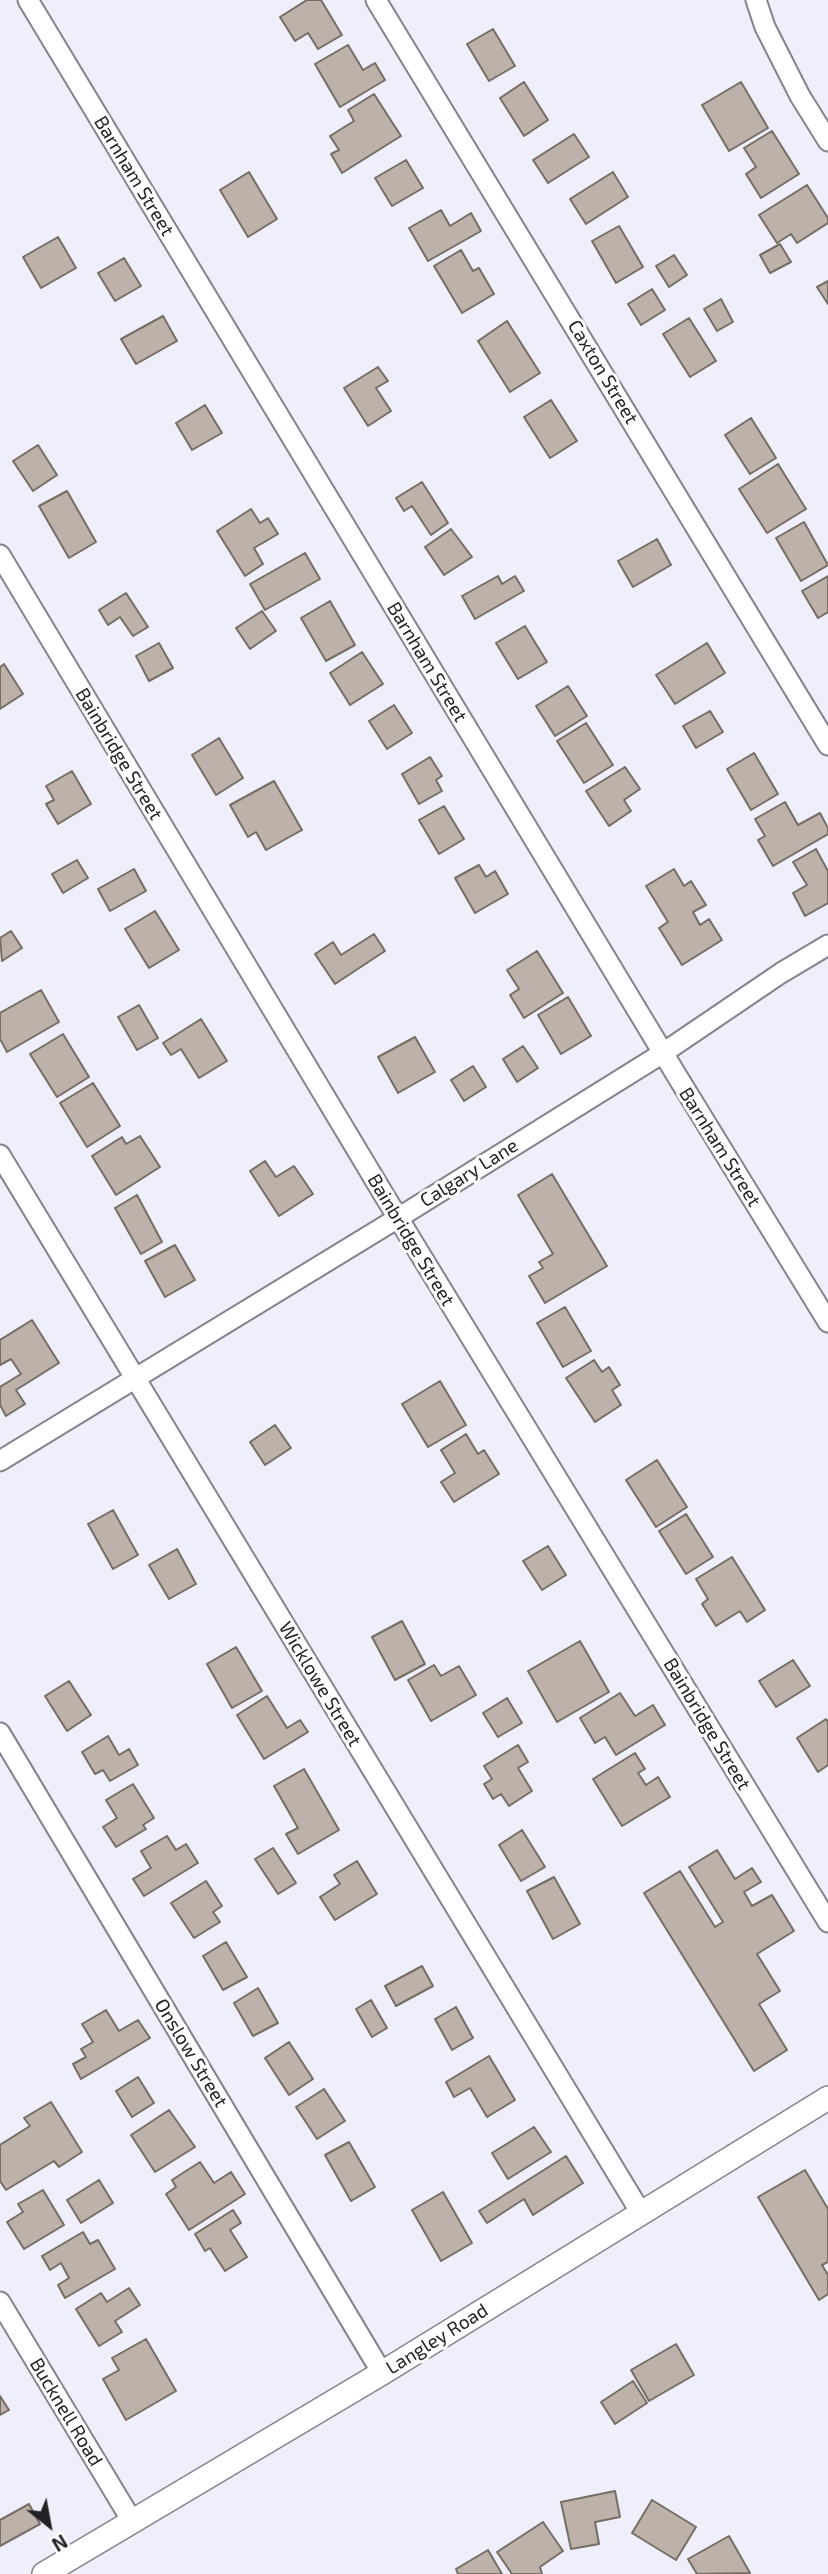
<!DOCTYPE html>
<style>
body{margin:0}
#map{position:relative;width:828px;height:2574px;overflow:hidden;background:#efeffb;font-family:"Exo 2",sans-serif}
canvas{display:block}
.north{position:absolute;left:14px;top:2490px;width:70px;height:70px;-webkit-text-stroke:5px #fefefe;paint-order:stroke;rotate:149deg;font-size:19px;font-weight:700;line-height:28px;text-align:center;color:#212126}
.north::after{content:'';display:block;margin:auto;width:24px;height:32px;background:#212126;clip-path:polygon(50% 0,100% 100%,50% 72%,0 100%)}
</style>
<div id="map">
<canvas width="828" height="2574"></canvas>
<div class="north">N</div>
</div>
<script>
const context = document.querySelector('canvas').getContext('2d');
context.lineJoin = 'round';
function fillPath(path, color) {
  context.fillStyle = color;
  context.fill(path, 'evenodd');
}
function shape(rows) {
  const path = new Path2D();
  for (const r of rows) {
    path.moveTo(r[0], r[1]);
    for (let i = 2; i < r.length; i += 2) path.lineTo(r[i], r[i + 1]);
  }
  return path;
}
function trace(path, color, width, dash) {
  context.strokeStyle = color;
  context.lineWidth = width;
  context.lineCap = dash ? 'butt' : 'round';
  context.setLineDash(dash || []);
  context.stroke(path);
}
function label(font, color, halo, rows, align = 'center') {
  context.font = font + ' "Exo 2",sans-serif';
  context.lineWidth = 6;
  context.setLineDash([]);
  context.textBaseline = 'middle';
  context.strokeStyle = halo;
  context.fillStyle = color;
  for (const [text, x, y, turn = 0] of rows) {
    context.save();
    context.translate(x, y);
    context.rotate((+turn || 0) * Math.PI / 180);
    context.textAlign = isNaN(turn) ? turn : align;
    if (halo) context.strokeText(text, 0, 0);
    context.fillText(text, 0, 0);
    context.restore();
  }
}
const building = shape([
 [307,0,321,0,342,35,318,49,308,33,295,41,280,17,307,0],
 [493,29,515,66,489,81,467,44,493,29],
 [348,45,363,70,375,63,385,80,340,107,315,64,348,45],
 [524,82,548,120,524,136,500,98,524,82],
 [741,82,768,128,729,151,702,105,741,82],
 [374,94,401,136,342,173,331,154,339,150,330,136,354,121,348,110,374,94],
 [772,131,799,174,761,198,746,174,756,167,744,148,772,131],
 [574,134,589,157,548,183,533,160,574,134],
 [406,160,423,188,392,206,375,178,406,160],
 [249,172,277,219,248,237,220,190,249,172],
 [613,172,628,197,586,224,570,199,613,172],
 [807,185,828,218,828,223,797,243,791,234,777,243,759,215,807,185],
 [441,210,450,226,471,213,481,231,428,261,409,228,441,210],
 [619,226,643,267,616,283,592,241,619,226],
 [58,237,76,268,41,288,23,257,58,237],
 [780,244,791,262,770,273,760,255,780,244],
 [461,250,473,271,479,268,494,294,462,313,434,266,461,250],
 [674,255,687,275,669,287,656,266,674,255],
 [124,258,141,286,115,301,98,273,124,258],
 [828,281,828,304,817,287,828,281],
 [652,289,665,310,641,325,628,304,652,289],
 [721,299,733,322,717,331,704,309,721,299],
 [163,316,177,341,136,364,121,339,163,316],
 [689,318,716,361,690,377,663,334,689,318],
 [507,321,540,373,510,392,478,341,507,321],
 [378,367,388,381,376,388,391,411,368,426,344,388,378,367],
 [551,400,577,441,550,458,524,417,551,400],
 [205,405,222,433,192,450,176,423,205,405],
 [751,418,776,458,750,474,725,435,751,418],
 [38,445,57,475,33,491,13,461,38,445],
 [778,464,806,509,767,533,739,489,778,464],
 [422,482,448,523,431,535,412,506,404,511,396,498,422,482],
 [67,491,96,542,69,558,39,506,67,491],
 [251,509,260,523,268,518,278,534,254,548,263,564,245,576,217,531,251,509],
 [804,522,828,565,801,581,776,538,804,522],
 [451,529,472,557,444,575,425,547,451,529],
 [657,539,671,565,633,587,618,561,657,539],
 [305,553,320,579,265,610,250,584,305,553],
 [498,576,502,584,515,576,524,591,475,619,462,596,498,576],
 [828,576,828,612,818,618,802,591,828,576],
 [126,593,148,627,133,636,120,617,108,625,99,610,126,593],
 [330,601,355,645,326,661,301,618,330,601],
 [262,611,276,631,250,649,236,628,262,611],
 [525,626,547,662,518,679,496,643,525,626],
 [159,643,173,668,149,681,136,656,159,643],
 [707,643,725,673,675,704,656,675,707,643],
 [362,652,383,684,350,705,330,673,362,652],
 [4,664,23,694,0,709,0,667,4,664],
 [568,686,587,716,555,736,536,706,568,686],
 [394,705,412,733,387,749,369,721,394,705],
 [710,711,723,732,696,748,683,726,710,711],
 [586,723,613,765,584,783,557,741,586,723],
 [219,738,243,778,216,795,192,755,219,738],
 [754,753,778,794,751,810,727,769,754,753],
 [430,757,442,776,436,780,442,791,419,804,402,774,430,757],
 [625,767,640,789,624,800,631,811,609,826,586,791,625,767],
 [72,771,91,804,58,824,46,804,54,800,46,786,72,771],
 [274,781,302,830,266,850,256,832,248,837,230,805,274,781],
 [785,802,798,825,820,813,828,828,828,834,773,866,758,840,765,836,755,819,785,802],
 [444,806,464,839,439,854,419,820,444,806],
 [816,849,828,871,828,903,805,916,793,893,807,885,793,862,816,849],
 [77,860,88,878,63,893,52,874,77,860],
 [479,865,486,877,495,871,508,894,475,913,455,878,479,865],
 [134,869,146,891,110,911,98,889,134,869],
 [674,869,684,886,691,881,706,905,693,912,700,925,709,919,722,940,682,965,659,928,668,922,646,886,674,869],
 [155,911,179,950,149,968,125,929,155,911],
 [11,931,22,948,2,961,0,938,11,931],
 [374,934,385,951,335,984,315,954,333,942,341,955,374,934],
 [537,951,563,993,524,1018,510,995,519,989,507,970,537,951],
 [41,990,59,1022,7,1052,0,1039,0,1013,41,990],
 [568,997,591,1036,561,1054,538,1015,568,997],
 [139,1005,158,1038,137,1050,118,1017,139,1005],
 [201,1019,227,1061,199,1078,181,1049,171,1055,163,1043,201,1019],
 [63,1034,89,1077,57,1097,30,1054,63,1034],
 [415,1037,435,1072,398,1093,378,1057,415,1037],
 [523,1046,538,1068,517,1082,503,1059,523,1046],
 [473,1066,486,1087,464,1101,451,1080,473,1066],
 [93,1083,120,1126,87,1147,60,1103,93,1083],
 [140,1136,160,1167,116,1195,92,1156,122,1137,126,1144,140,1136],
 [265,1161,276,1177,294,1166,313,1194,279,1216,250,1171,265,1161],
 [552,1174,607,1266,545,1303,529,1276,543,1268,539,1262,553,1254,518,1195,552,1174],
 [137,1195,162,1242,141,1254,115,1208,137,1195],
 [175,1245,195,1280,165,1297,145,1261,175,1245],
 [565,1307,591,1351,563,1367,537,1323,565,1307],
 [32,1320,59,1363,16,1390,25,1404,6,1416,0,1405,0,1387,21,1374,11,1359,0,1365,0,1340,32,1320],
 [594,1360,602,1372,609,1367,620,1385,612,1390,621,1405,595,1422,566,1378,594,1360],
 [440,1381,466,1425,428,1447,402,1404,440,1381],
 [275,1425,291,1448,265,1465,250,1442,275,1425],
 [466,1434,478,1454,484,1450,499,1474,454,1502,441,1482,455,1473,441,1450,466,1434],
 [657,1460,687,1507,656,1527,626,1480,657,1460],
 [113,1510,138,1555,113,1569,88,1524,113,1510],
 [686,1514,713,1557,686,1574,659,1531,686,1514],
 [548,1546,566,1575,542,1590,523,1561,548,1546],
 [177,1549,196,1584,169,1599,149,1565,177,1549],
 [732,1557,765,1610,747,1622,740,1611,716,1626,702,1604,708,1599,696,1579,732,1557],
 [402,1621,425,1664,395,1680,372,1637,402,1621],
 [580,1641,609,1692,557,1722,528,1671,580,1641],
 [236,1647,262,1691,232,1708,207,1664,236,1647],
 [793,1660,810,1686,776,1707,759,1681,793,1660],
 [434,1665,441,1676,459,1666,476,1695,431,1721,408,1680,434,1665],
 [69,1681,91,1715,67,1731,45,1696,69,1681],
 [620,1693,635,1716,653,1705,665,1725,616,1755,605,1737,595,1743,580,1718,620,1693],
 [267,1696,287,1728,300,1720,308,1732,264,1759,237,1715,267,1696],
 [507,1698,522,1723,498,1737,483,1713,507,1698],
 [826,1719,828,1722,828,1765,818,1772,797,1738,826,1719],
 [108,1736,119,1755,129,1749,138,1765,110,1781,103,1770,95,1774,82,1752,108,1736],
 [518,1745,528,1762,518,1768,532,1791,509,1806,501,1794,493,1799,484,1784,492,1779,484,1766,518,1745],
 [635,1753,645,1769,638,1773,646,1785,658,1777,670,1797,622,1826,593,1779,635,1753],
 [304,1769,339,1830,298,1854,286,1834,298,1828,274,1786,304,1769],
 [133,1784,154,1818,143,1825,146,1829,116,1847,103,1827,117,1818,106,1800,133,1784],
 [522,1830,545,1867,521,1881,499,1845,522,1830],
 [167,1836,176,1850,186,1844,198,1863,144,1896,133,1879,151,1868,141,1851,167,1836],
 [273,1848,296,1883,278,1894,255,1859,273,1848],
 [717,1850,735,1879,752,1868,761,1882,744,1892,752,1906,772,1895,794,1931,757,1954,780,1991,759,2004,787,2050,754,2071,644,1893,680,1871,715,1927,723,1922,689,1867,717,1850],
 [357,1861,377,1894,335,1920,320,1897,340,1884,334,1875,357,1861],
 [554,1877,580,1924,553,1939,527,1891,554,1877],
 [206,1881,222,1906,213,1912,220,1922,194,1938,171,1903,206,1881],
 [226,1942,247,1977,223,1990,203,1956,226,1942],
 [422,1966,433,1986,396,2006,385,1986,422,1966],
 [258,1988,278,2023,253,2036,234,2003,258,1988],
 [371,2000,387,2028,372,2037,356,2009,371,2000],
 [456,2007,473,2038,452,2050,435,2019,456,2007],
 [106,2010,119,2031,138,2020,150,2038,81,2079,73,2064,86,2057,81,2049,93,2042,82,2024,106,2010],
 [289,2042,313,2079,289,2095,265,2058,289,2042],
 [489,2056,515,2100,487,2117,470,2088,454,2097,446,2082,489,2056],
 [138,2077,154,2103,132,2117,116,2091,138,2077],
 [324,2089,345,2121,317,2139,296,2107,324,2089],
 [51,2102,82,2152,59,2167,54,2161,6,2190,0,2181,0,2145,30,2126,24,2118,51,2102],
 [169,2110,195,2147,155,2172,131,2135,169,2110],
 [534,2127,551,2152,508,2179,492,2153,534,2127],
 [349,2142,375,2187,351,2201,325,2155,349,2142],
 [566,2156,583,2183,533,2215,524,2199,487,2223,479,2211,566,2156],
 [200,2162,214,2183,231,2172,245,2194,189,2230,166,2194,176,2187,172,2180,200,2162],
 [805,2170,828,2209,828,2262,822,2265,828,2275,828,2294,819,2300,758,2197,805,2170],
 [99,2180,113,2203,81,2223,67,2200,99,2180],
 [43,2190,64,2225,24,2249,7,2222,23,2212,18,2204,43,2190],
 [443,2192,472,2243,441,2261,412,2210,443,2192],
 [233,2210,241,2223,230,2230,247,2257,225,2271,210,2248,205,2251,195,2234,233,2210],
 [83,2232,90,2244,98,2240,115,2269,65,2298,58,2285,69,2278,61,2263,50,2270,42,2256,83,2232],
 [129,2288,140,2305,115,2321,122,2332,99,2346,76,2309,101,2293,107,2302,129,2288],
 [146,2339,176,2391,126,2420,103,2379,119,2370,112,2358,146,2339],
 [676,2344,694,2375,649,2401,631,2370,676,2344],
 [633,2381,647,2403,615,2424,601,2402,633,2381],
 [0,2396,9,2410,0,2415,0,2396],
 [615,2491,620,2517,595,2522,599,2544,571,2549,561,2502,615,2491],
 [652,2500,696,2527,676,2560,632,2533,652,2500],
 [29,2504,40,2524,0,2546,0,2520,29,2504],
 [543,2522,563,2551,540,2567,542,2574,512,2574,497,2552,543,2522],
 [729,2536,750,2573,697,2574,688,2559,729,2536],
 [488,2550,502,2574,458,2574,456,2569,488,2550]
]);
fillPath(building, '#bcb2aa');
trace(building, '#766d65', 2);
const minor = shape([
 [28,0,677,1076,828,1322],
 [376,0,828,745],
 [756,0,765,27,800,96,828,141],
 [0,555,384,1195,828,1922],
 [0,1155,641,2213],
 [0,1461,398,1218,663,1053,781,973,828,945],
 [0,1733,382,2373],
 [0,2302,132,2521]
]);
const tertiary = shape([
 [44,2574,382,2373,828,2098]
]);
trace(minor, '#83838e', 23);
trace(tertiary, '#83838e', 26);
trace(minor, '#fff', 19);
trace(tertiary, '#fff', 23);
label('19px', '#212126', '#fefefe', [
 ["Barnham Street",134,176,59],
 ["Caxton Street",603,372,59],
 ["Barnham Street",427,662,59],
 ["Bainbridge Street",119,754,59],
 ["Barnham Street",720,1147,58],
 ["Calgary Lane",469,1173,-32],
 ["Bainbridge Street",411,1240,59],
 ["Wicklowe Street",320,1684,59],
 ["Bainbridge Street",707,1724,59],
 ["Onslow Street",191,2053,59],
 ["Langley Road",437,2339,-32],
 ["Bucknell Road",66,2412,59]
]);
</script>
